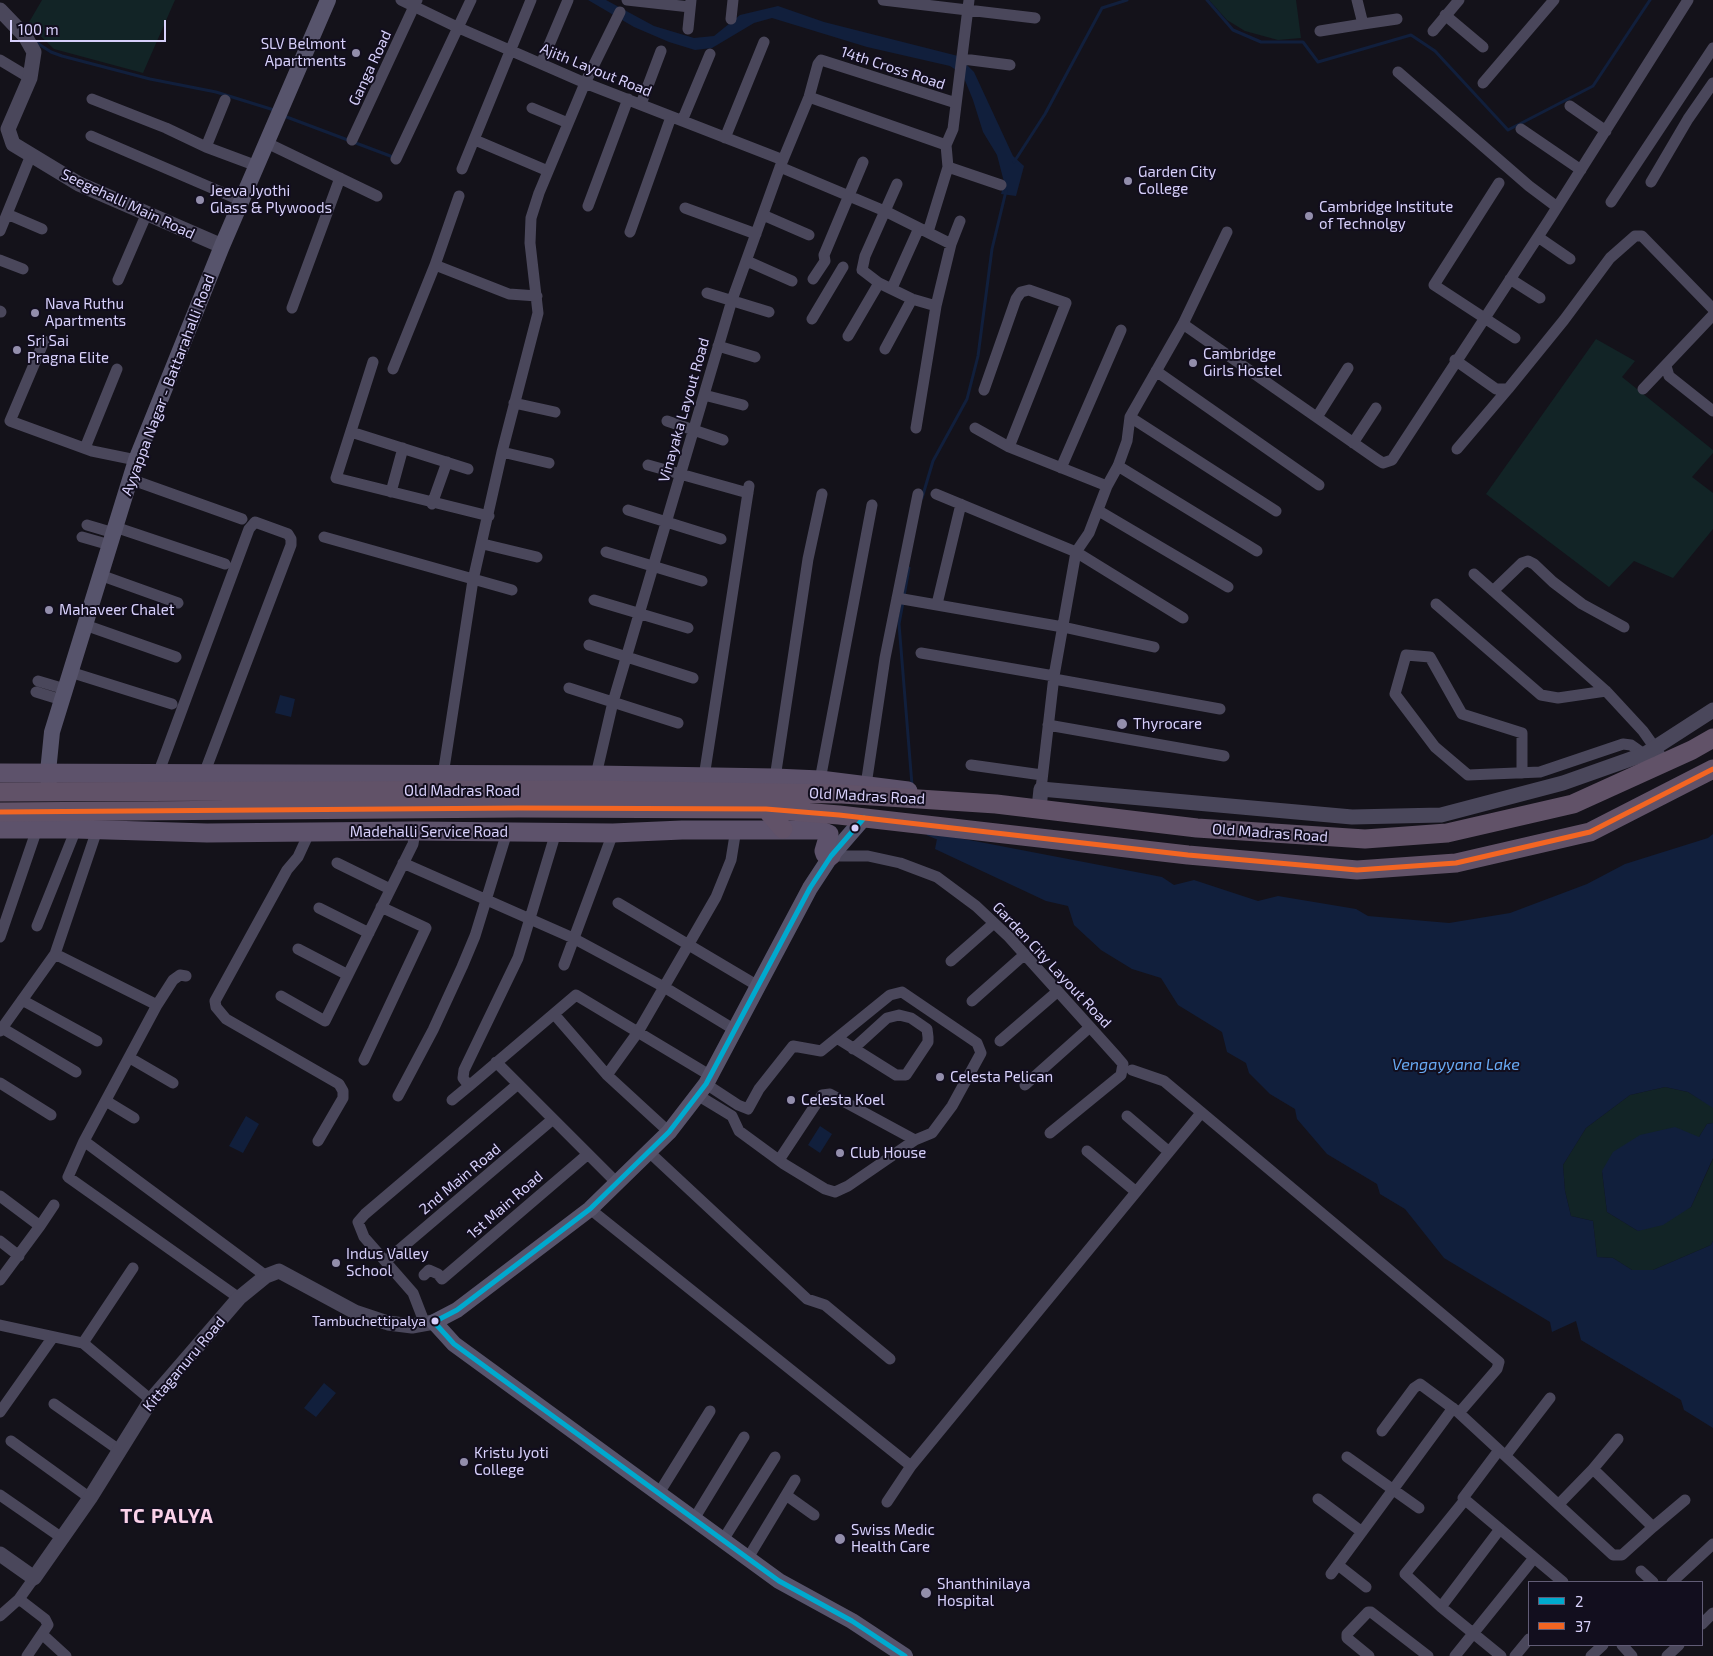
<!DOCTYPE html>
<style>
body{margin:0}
#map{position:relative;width:1713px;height:1656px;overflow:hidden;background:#14121a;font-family:"Exo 2",sans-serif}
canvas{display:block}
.legend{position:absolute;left:1528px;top:1581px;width:175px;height:65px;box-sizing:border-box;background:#120e1e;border:1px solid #615c76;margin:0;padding:6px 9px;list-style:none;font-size:15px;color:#d7d0fb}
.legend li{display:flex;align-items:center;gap:10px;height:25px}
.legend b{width:25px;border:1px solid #615c76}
.scale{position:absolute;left:10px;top:20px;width:156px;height:22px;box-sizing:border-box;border:2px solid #d7d0fb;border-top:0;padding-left:6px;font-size:15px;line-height:18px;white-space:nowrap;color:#d7d0fb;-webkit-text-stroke:4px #120e1e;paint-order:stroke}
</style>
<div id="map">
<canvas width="1713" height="1656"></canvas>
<ul class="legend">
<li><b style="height:6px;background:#00a9ce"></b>2</li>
<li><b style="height:6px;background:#f26522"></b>37</li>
</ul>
<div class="scale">100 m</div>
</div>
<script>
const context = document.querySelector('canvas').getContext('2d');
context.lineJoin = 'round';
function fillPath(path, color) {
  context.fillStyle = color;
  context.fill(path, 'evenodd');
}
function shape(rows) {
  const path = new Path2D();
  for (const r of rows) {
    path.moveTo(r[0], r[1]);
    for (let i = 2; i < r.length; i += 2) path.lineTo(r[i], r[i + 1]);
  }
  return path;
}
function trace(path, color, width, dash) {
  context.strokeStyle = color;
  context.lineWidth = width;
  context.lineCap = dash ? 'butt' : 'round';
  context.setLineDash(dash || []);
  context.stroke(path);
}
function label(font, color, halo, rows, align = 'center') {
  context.font = font + ' "Exo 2",sans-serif';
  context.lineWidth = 4;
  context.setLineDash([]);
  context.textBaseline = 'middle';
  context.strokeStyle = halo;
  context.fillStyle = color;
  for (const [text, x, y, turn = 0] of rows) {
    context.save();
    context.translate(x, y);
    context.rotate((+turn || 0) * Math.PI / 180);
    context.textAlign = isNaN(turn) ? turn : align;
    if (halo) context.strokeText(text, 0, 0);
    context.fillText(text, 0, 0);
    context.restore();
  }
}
fillPath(shape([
 [42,0,175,0,143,73,54,49,28,24],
 [1209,0,1296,0,1301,38,1278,40,1245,31,1227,20],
 [1596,339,1635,361,1622,377,1713,450,1713,453,1692,477,1713,493,1713,529,1673,578,1634,561,1609,587,1486,494],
 [1665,1087,1688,1092,1713,1107,1713,1123,1707,1124,1699,1137,1602,1171,1607,1212,1638,1231,1691,1207,1713,1159,1713,1241,1711,1245,1653,1270,1632,1270,1613,1258,1597,1257,1593,1221,1571,1216,1565,1191,1563,1165,1586,1128,1630,1095]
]), '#122426');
fillPath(shape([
 [588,0,606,0,654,26,694,38,714,36,740,15,778,6,824,22,958,56,956,70,950,66,867,47,772,18,754,23,712,48,695,50,669,42,634,27],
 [965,63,974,72,1013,156,1024,166,1016,196,1001,194,1004,182,997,155,983,132,973,100,964,78],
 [280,695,295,699,291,717,275,713],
 [938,834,1162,877,1174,885,1194,880,1258,901,1278,896,1356,909,1368,916,1449,923,1510,913,1587,884,1625,864,1708,838,1713,834,1713,1108,1688,1092,1665,1087,1630,1095,1586,1128,1563,1165,1565,1191,1571,1216,1593,1221,1597,1257,1613,1258,1632,1270,1653,1270,1711,1245,1713,1241,1713,1428,1684,1410,1681,1400,1581,1340,1576,1321,1552,1332,1550,1322,1444,1258,1405,1209,1380,1194,1377,1184,1327,1154,1297,1119,1295,1109,1270,1094,1249,1073,1246,1063,1227,1052,1222,1032,1178,1005,1161,978,1132,969,1101,950,1074,925,1068,906,1046,901,935,849],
 [246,1116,259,1124,243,1153,229,1146],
 [1713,1123,1713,1158,1691,1207,1663,1225,1638,1231,1607,1212,1602,1171,1613,1152,1640,1135,1675,1127,1699,1137,1707,1124],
 [820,1126,832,1134,820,1153,808,1145],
 [324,1383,336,1393,316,1417,304,1408]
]), '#111f3c');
trace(shape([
 [1207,0,1233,30,1261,42,1303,42,1318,62,1411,35,1435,51,1508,130,1593,86,1650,0],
 [34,41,51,52,62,56,150,79,216,92,274,110],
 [284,116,393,157],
 [1014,162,1045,114,1102,8,1127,0],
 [922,498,933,461,967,399,978,356,992,249,1006,191],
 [904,596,909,568],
 [903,602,899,624,912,785],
 [928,834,940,839]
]), '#111f3c', 3);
trace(shape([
 [401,0,459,28,585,83,783,160],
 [627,0,690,7],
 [883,0,1035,18],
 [1445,15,1483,47],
 [731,19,733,0],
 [1363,24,1397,19],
 [688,29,691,0],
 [1320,31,1363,24,1357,0],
 [1433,31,1459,0],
 [963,59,1010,65],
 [0,60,30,78],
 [541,64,568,0],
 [1398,72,1529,186,1557,207],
 [1483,83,1554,0],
 [809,97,946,145,948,167,1001,185],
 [92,99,166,128,206,147,257,166],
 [641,104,661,51],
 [1570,106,1606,131],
 [532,108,568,123],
 [682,121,710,54],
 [1521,129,1581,170],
 [91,136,242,201],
 [725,138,764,42],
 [352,140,417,0],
 [475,140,548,171],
 [267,143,377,196],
 [946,145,953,129,969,0],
 [206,147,225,100],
 [396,159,471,0],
 [780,167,887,212,951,244],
 [462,169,531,0],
 [1651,182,1688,119,1713,83],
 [1499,183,1434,285,1515,338],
 [897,184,865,256,862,270,879,283,912,299,936,306],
 [1611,202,1713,48],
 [588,206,628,99],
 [685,208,756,234],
 [7,214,42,229],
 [763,215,809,235],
 [0,231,31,155],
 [630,232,671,117],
 [928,232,948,167],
 [1538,237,1570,259],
 [0,260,23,269],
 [747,261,792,281],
 [435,265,459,196],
 [813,279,825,261,824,255,863,162],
 [1510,279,1540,298],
 [118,280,147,213],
 [892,288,919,228],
 [707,293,769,312],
 [292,308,340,178],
 [0,311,1,312],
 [812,319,843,267],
 [1183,324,1378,460,1383,463,1392,460,1549,220,1688,0],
 [848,336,879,283],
 [44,341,10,421,92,451,136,460],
 [718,346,755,357],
 [885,349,912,299],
 [1455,360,1496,389,1508,389,1564,320,1610,258,1635,236,1642,236,1713,309],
 [373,362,336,478,489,516],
 [1666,366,1669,376,1713,411],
 [393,369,435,265,509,294,537,296],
 [1156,371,1319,485],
 [1643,389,1713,315],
 [984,390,1016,299,1021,292,1029,290,1066,303,1009,447],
 [704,395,743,405],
 [514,403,555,412],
 [1130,417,1276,511],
 [1317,417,1348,368],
 [667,421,723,440],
 [916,428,936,306,951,244,960,221],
 [975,428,1009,447,1107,486],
 [351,432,468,469],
 [1353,443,1376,408],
 [85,448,117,369],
 [1457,449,1508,389],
 [502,452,549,463],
 [648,465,748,493],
 [1118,466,1257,551],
 [1061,468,1121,330],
 [130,479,242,519],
 [391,492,403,448],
 [936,494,1076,552,1183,618],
 [432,504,447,462],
 [628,510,721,539],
 [1099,511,1228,587],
 [87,525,114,533],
 [115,527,225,564],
 [82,537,110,545],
 [324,537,512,590],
 [483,544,537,557],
 [606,552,702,581],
 [1474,574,1606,691,1643,731,1665,762],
 [100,575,178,603],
 [1493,591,1522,563,1528,561,1534,564,1553,582,1582,604,1624,627],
 [897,598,1063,627,1154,647],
 [594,600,688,628],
 [937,604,961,504],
 [1436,604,1541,695,1558,698,1606,691],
 [85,625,176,657],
 [589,645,693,678],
 [921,653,1054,676],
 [70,672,172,704],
 [1054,679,1220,709],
 [38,681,65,689],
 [569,688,678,723],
 [36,692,62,700],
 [1048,725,1224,756],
 [971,765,1042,775],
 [1522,773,1522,733,1462,714,1430,657,1406,655,1395,694,1435,747,1468,775,1540,772,1623,744,1631,745,1648,757],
 [158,774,249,529,255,522,288,534,291,539,291,545,204,774],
 [443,775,473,580,502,452,538,313,530,243,531,218,539,193,585,83,620,12],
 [596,775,613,702,732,300,780,167,809,97,818,64,821,60,956,103],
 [704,777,749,486],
 [775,778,808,559,822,494],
 [820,780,872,505],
 [866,785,885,658,918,494],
 [1041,789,1054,676,1076,552,1089,533,1107,486,1118,466,1127,441,1130,417,1183,324,1227,232],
 [310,831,298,857,287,870,215,1001,216,1007,226,1019,339,1084,343,1091,343,1098,318,1141],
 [556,832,518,958,464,1070,463,1078,469,1086,576,995,711,1076],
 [831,856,868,856,900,863,937,877,976,906,1009,937,1117,1057,1123,1064,1121,1075,1050,1133],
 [337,863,390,889],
 [403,863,573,938,664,987,735,1030],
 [618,903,758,986],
 [319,908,369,933],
 [37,926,76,829],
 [0,937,37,829],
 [298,949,348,975],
 [55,954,157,1005],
 [951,961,994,923],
 [564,965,613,833],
 [186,976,180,975,173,980,157,1005,84,1141,68,1177,239,1298],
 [281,996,325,1021,413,844,415,831],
 [22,1000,97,1041],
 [972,1001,1025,954],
 [554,1014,607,1075,669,1132],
 [2,1028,76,1072],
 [0,1031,55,954,97,830],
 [837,1038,896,1075,906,1075,928,1042,928,1037,927,1029,911,1018,899,1015,887,1018,853,1049],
 [1000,1041,1058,991],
 [130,1058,173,1083],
 [364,1060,426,928,381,907],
 [496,1062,616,1182],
 [1132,1070,1164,1081,1499,1362,1497,1369,1459,1413,1499,1450,1463,1498,1563,1582],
 [607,1075,638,1032,716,897,731,860,736,829],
 [0,1083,51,1115],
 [1025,1085,1090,1027],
 [398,1096,433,1030,462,967,475,936,507,832],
 [699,1096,732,1116,739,1131,784,1164,825,1189,835,1192,848,1186,915,1140,932,1133,952,1106,981,1053,977,1043,902,992,890,995,821,1051,793,1046,759,1089,748,1109,738,1105,706,1084],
 [452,1100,469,1086],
 [106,1101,134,1118],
 [1127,1116,1169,1152],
 [84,1141,266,1276],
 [648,1151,807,1299,825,1305,890,1359],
 [1087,1151,1135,1191],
 [779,1160,822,1095,830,1094,915,1140],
 [0,1196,40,1226,0,1280],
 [590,1209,911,1466],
 [40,1226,54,1205],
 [0,1241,19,1256],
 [386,1261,553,1119],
 [424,1275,429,1270,438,1274,442,1279,588,1154],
 [425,1324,413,1293,364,1237,358,1222,365,1214,518,1084],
 [0,1325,83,1343,151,1400],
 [83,1343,133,1268],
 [54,1404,119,1450],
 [0,1412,53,1337],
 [1382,1431,1414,1388,1420,1384,1458,1412],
 [11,1441,90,1498],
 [1499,1450,1613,1555,1622,1555,1653,1527,1593,1469,1559,1504],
 [1506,1455,1550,1398],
 [1347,1457,1419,1508],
 [1593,1469,1618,1439],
 [659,1493,710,1411],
 [0,1495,62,1538],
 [786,1495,814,1515],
 [1318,1499,1362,1532],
 [887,1502,911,1466,1201,1113],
 [694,1519,744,1437],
 [1653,1527,1685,1500],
 [1500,1529,1441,1607,1501,1656],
 [723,1540,775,1457],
 [748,1558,795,1480],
 [1338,1565,1366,1587],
 [1641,1571,1653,1582],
 [1331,1574,1453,1408],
 [1672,1582,1713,1544],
 [1441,1607,1405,1574,1464,1501],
 [0,1616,19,1599],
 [1702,1624,1713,1613],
 [43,1635,66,1656],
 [1622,1645,1632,1656],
 [27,1656,48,1625,45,1619,19,1599,34,1578],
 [1369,1656,1347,1638,1347,1634,1368,1612,1371,1612,1428,1656],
 [1455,1656,1534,1558],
 [1515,1656,1529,1639],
 [1591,1656,1603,1645],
 [1667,1656,1679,1645]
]), '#4a475b', 11);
trace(shape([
 [0,10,25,36,34,52,30,78,8,129,13,144,79,184,222,246],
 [1039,808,1041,789,1352,817,1441,815,1563,783,1645,754,1713,710],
 [0,1554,34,1578,90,1498,151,1400,239,1298,266,1276,279,1271,355,1312,388,1323,412,1326,434,1322]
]), '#4a475b', 15);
trace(shape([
 [49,786,48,772,52,732,136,460,222,246,328,0],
 [864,818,831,856,810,888,706,1084,669,1132,590,1209,457,1310,434,1322,454,1344,779,1581,852,1621,905,1656]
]), '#57546c', 16);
trace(shape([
 [0,773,596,775,775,778,820,780,908,791],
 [0,829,76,829,207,833,415,831,613,833,682,830,819,830,829,834,824,851,825,854,831,856]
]), '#5d526b', 19);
trace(shape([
 [0,792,591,790,842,794,996,804,1197,828,1365,839,1447,833,1573,804,1692,750,1713,738],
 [766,809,783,829],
 [0,812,519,808,766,809,839,815,1188,855,1357,870,1456,863,1590,832,1713,769]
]), '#615268', 19);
trace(shape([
 [864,818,831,856,810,888,706,1084,669,1132,590,1209,457,1310,434,1322,454,1344,779,1581,852,1621,905,1656]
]), '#00a9ce', 5);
trace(shape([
 [0,812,519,808,766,809,839,815,1188,855,1357,870,1456,863,1590,832,1713,769]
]), '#f26522', 5);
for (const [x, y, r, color] of [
 [356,53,5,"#938eac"],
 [1128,181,5,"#938eac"],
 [200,200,5,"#938eac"],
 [1309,216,5,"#938eac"],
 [35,313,5,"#938eac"],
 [17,350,5,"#938eac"],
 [1193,363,5,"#938eac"],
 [49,610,5,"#938eac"],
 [1122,724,6,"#938eac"],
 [855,828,4.5,"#d7d0fb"],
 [940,1077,5,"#938eac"],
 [791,1100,5,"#938eac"],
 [840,1153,5,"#938eac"],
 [336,1263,5,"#938eac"],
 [435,1321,4.5,"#d7d0fb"],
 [464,1462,5,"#938eac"],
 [840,1539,6,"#938eac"],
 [926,1593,6,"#938eac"]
]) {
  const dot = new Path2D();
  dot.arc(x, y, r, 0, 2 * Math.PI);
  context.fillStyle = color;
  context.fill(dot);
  trace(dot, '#120e1e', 2);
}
label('14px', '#d7d0fb', '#120e1e', [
 ["Tambuchettipalya",426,1321]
], 'right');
label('15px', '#d7d0fb', '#120e1e', [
 ["SLV Belmont",346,44,"right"],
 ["Apartments",346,61,"right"],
 ["Garden City",1138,172],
 ["College",1138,189],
 ["Jeeva Jyothi",210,191],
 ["Glass & Plywoods",210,208],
 ["Cambridge Institute",1319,207],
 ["of Technolgy",1319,224],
 ["Nava Ruthu",45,304],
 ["Apartments",45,321],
 ["Sri Sai",27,341],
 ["Pragna Elite",27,358],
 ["Cambridge",1203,354],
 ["Girls Hostel",1203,371],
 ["Mahaveer Chalet",59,610],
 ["Thyrocare",1133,724],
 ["Celesta Pelican",950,1077],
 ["Celesta Koel",801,1100],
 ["Club House",850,1153],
 ["Indus Valley",346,1254],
 ["School",346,1271],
 ["Kristu Jyoti",474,1453],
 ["College",474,1470],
 ["Swiss Medic",851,1530],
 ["Health Care",851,1547],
 ["Shanthinilaya",937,1584],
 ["Hospital",937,1601]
], 'left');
label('15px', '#d7d0fb', '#120e1e', [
 ["Ganga Road",370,68,-65],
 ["14th Cross Road",893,68,18],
 ["Ajith Layout Road",596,70,22],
 ["Seegehalli Main Road",128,204,25],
 ["Ayyappa Nagar - Battarahalli Road",168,385,-69],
 ["Vinayaka Layout Road",684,410,-74],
 ["Old Madras Road",462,791],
 ["Old Madras Road",867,796,3],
 ["Madehalli Service Road",429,832],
 ["Old Madras Road",1270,833,4],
 ["Garden City Layout Road",1052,965,47],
 ["2nd Main Road",460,1179,-40],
 ["1st Main Road",505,1205,-41],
 ["Kittaganuru Road",184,1364,-50]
]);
label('italic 16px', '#67a8f1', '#120e1e', [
 ["Vengayyana Lake",1456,1065]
]);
context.letterSpacing = '1px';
label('bold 20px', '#fbd2e9', '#120e1e', [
 ["TC PALYA",167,1516]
]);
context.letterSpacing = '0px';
</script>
